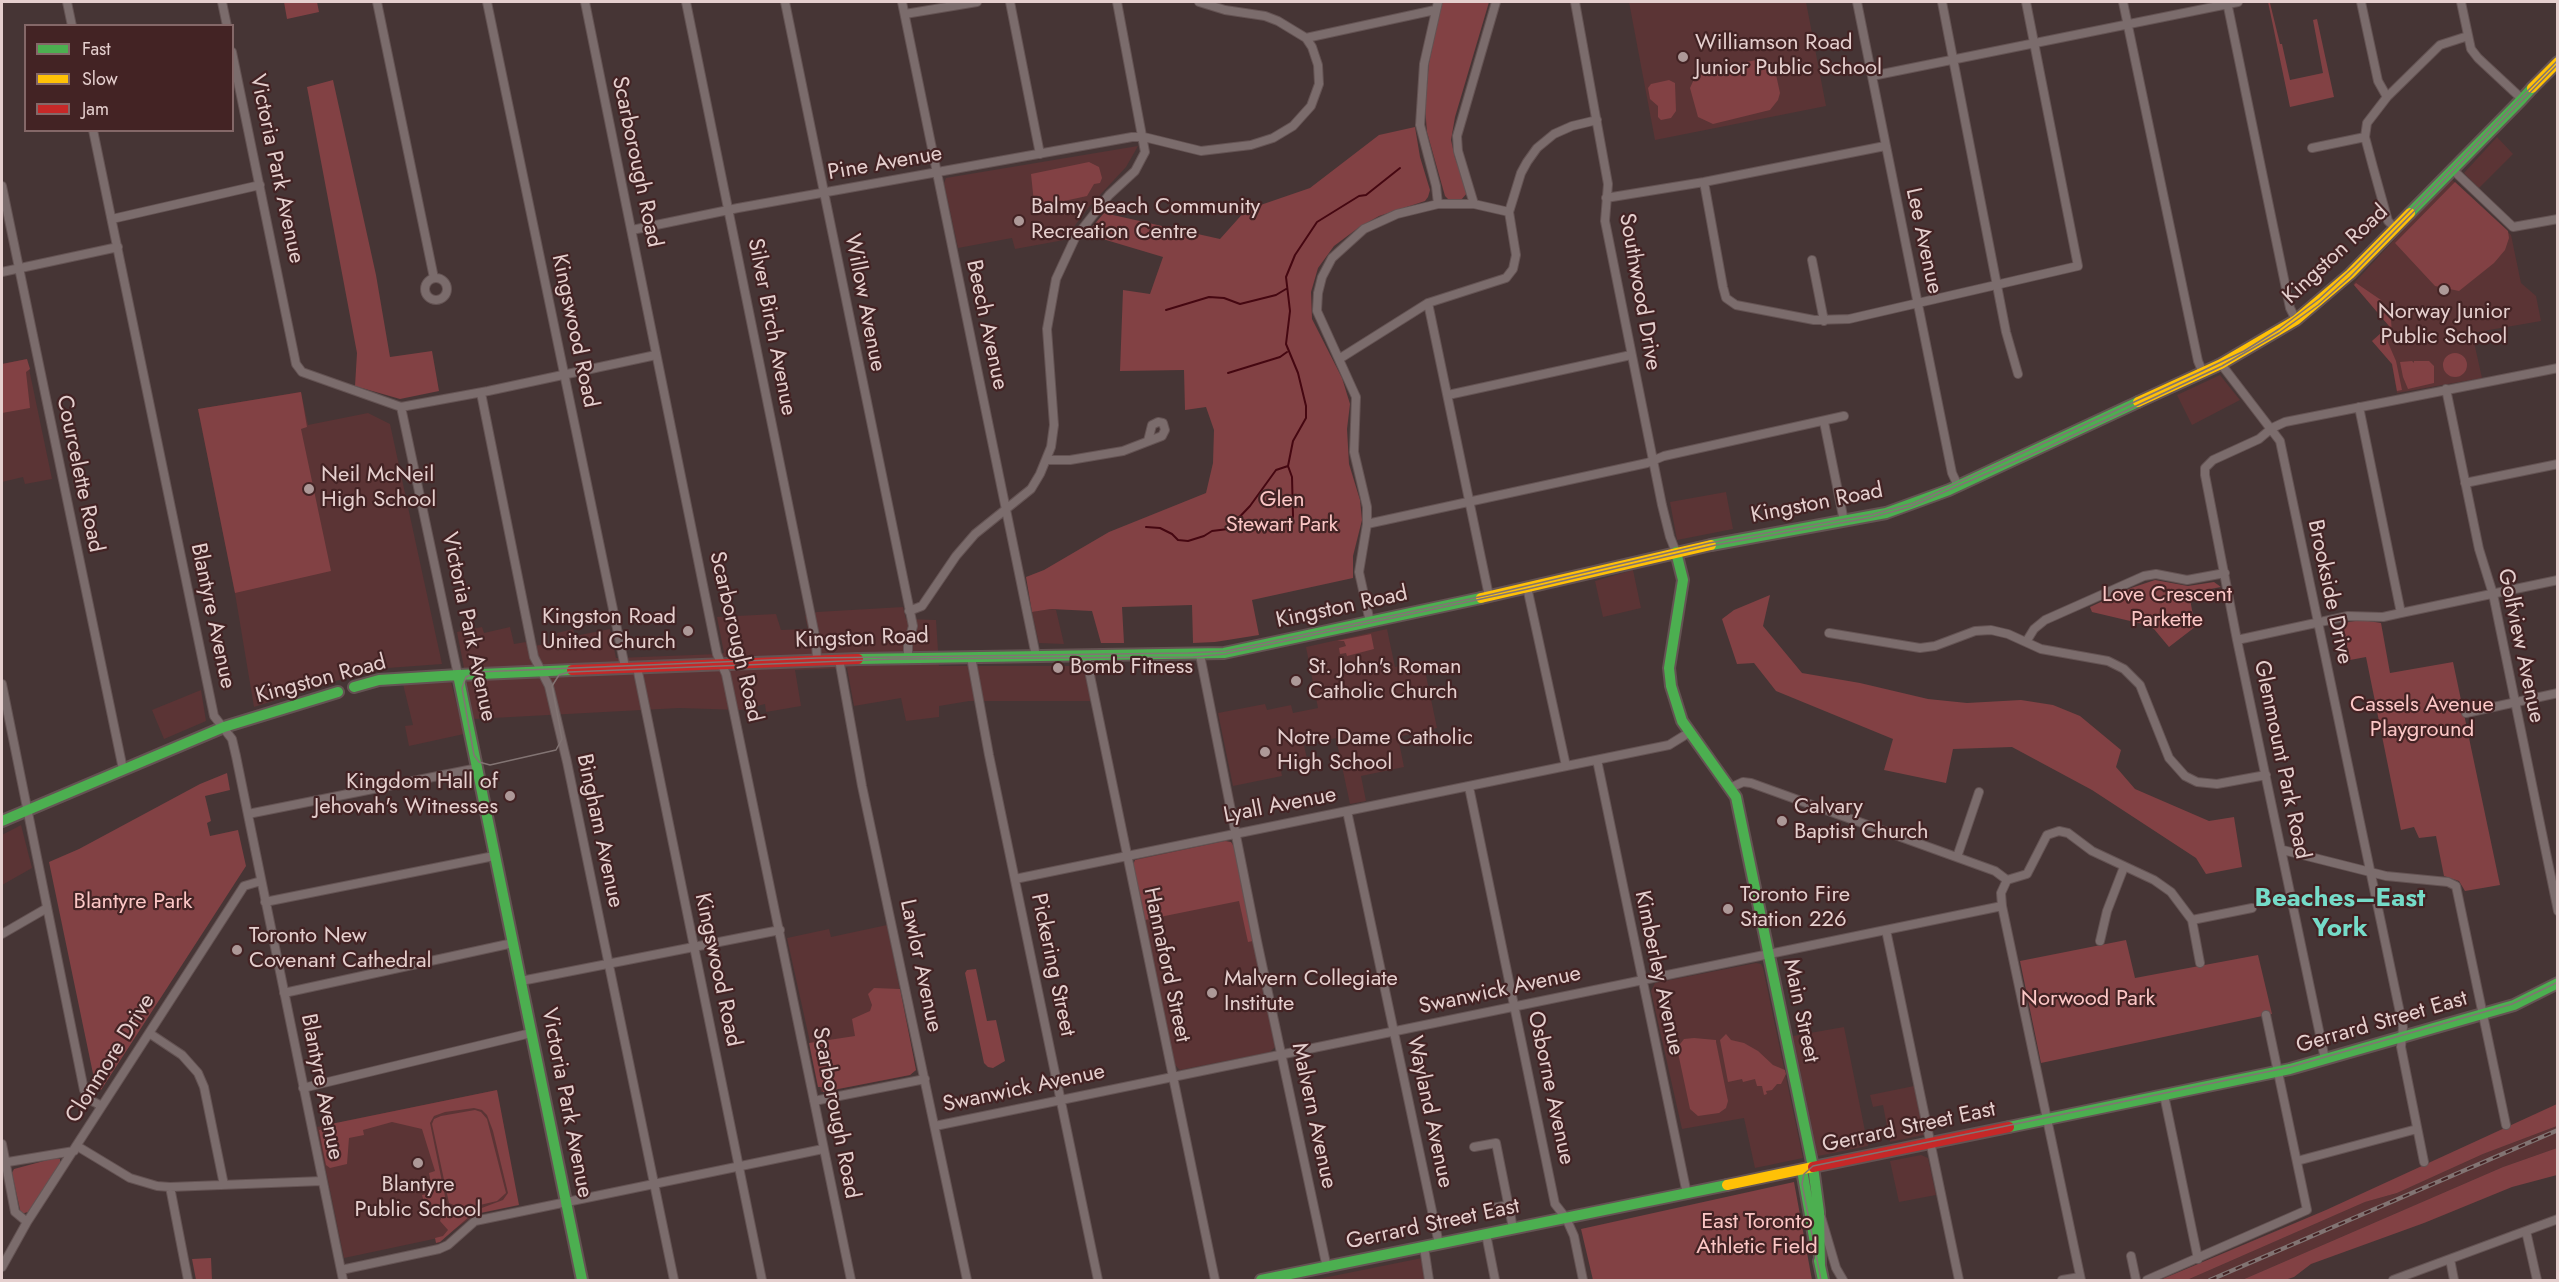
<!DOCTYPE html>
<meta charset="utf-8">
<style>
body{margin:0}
#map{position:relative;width:2559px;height:1282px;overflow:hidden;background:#463535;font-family:Jost,sans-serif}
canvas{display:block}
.frame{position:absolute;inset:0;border:3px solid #e5cfce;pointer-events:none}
.legend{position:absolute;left:24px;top:24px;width:210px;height:108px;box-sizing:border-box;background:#432324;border:2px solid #846868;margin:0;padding:8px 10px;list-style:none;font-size:18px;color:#e5cfce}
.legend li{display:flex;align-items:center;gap:12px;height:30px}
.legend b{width:30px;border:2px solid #846868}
</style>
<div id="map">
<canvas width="2559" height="1282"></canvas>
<div class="frame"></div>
<ul class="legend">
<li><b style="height:8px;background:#4caf50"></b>Fast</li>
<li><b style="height:8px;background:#ffc107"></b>Slow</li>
<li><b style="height:8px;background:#c62828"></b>Jam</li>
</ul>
</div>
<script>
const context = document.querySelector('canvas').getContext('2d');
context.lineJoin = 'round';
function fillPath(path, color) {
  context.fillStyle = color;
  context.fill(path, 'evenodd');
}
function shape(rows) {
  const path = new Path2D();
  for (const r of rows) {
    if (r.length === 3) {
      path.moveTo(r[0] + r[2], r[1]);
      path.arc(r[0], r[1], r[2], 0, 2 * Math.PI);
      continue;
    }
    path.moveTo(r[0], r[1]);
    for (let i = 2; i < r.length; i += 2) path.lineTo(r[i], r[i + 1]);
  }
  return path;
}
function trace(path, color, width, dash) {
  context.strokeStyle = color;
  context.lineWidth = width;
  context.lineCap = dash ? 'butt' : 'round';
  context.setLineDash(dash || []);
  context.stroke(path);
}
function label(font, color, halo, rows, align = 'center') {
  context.font = font + ' Jost,sans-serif';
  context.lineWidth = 4.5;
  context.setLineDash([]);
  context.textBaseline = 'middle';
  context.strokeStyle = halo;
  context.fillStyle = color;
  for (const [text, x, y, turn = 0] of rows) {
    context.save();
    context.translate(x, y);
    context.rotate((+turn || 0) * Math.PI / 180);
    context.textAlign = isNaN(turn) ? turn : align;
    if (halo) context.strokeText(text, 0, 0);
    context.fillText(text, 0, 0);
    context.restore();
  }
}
fillPath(shape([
 [1629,2,1806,2,1826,106,1655,140],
 [2497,137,2513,154,2479,188,2464,173],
 [1138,146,1126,167,1088,208,1064,240,1015,249,1012,238,958,248,944,183,946,178],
 [2451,179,2511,235,2521,283,2536,296,2541,321,2472,333,2482,378,2397,393,2392,364,2372,341,2389,326,2353,284],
 [27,359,52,479,25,484,23,477,2,482,2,364],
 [2220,375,2240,400,2192,425,2177,395],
 [301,392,308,425,368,413,390,424,442,664,374,669,254,707,235,593,198,409],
 [1726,492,1733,529,1677,540,1670,502],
 [1633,570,1641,608,1603,617,1595,581],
 [903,607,906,619,936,620,939,666,1094,666,1099,701,969,701,939,706,939,717,906,721,901,698,854,706,847,668,795,670,801,706,766,712,765,704,742,710,679,708,474,719,457,632,482,627,484,633,510,627,514,644,526,642,528,647,558,642,557,633,573,629,575,636,610,629,616,658,718,654,724,653,717,617,776,614,781,630,808,629,805,616,817,612],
 [1051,609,1056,610,1064,644,1039,643,1032,612],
 [1387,629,1395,667,1423,661,1437,728,1398,737,1404,767,1361,776,1366,801,1350,804,1336,738,1304,745,1307,759,1280,765,1282,776,1233,786,1218,713,1265,704,1267,710,1291,705,1293,713,1318,708,1306,647],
 [451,682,464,734,409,746,405,726,413,725,403,684],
 [201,690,206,721,164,739,152,710],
 [21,825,32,868,2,885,2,835],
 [1225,841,1232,843,1234,847,1275,1047,1270,1052,1180,1070,1175,1065,1133,865,1137,859],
 [887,925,916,1070,910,1075,821,1092,787,938,829,929,831,937],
 [1756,963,1761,964,1763,968,1803,1158,1755,1168,1744,1118,1682,1129,1651,991,1655,983],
 [1844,1027,1868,1146,1818,1156,1793,1036],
 [1914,1086,1924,1135,1890,1142,1883,1105,1873,1107,1870,1095],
 [497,1090,517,1198,487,1207,443,1237,344,1258,317,1127],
 [2557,1126,2557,1148,2503,1167,2242,1280,2187,1280,2365,1202,2397,1193,2483,1154],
 [1921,1155,1928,1158,1936,1195,1899,1202,1890,1161],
 [1422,1258,1427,1280,1313,1280]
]), '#5b3435');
fillPath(shape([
 [284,2,317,2,319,12,287,19],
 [1442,2,1489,2,1455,117,1451,140,1455,158,1468,192,1461,200,1449,200,1445,196,1427,132,1425,107,1429,63],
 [2268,2,2270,3,2280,44,2282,44,2290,80,2323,73,2313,20,2317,19,2334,97,2290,107],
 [1756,60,1775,70,1780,93,1778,100,1770,110,1713,124,1698,117,1690,88,1695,77,1704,71],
 [333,80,376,275,390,357,432,351,439,391,400,399,355,386,357,353,307,87],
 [1669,80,1675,83,1676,111,1671,118,1661,120,1658,117,1658,106,1650,99,1648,88,1651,84],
 [1415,127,1420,157,1430,190,1428,197,1425,201,1379,216,1358,228,1334,246,1318,268,1311,292,1312,319,1342,378,1350,404,1347,429,1349,464,1360,500,1362,520,1353,556,1353,578,1252,600,1259,635,1215,642,1193,643,1192,605,1122,607,1124,643,1101,643,1092,611,1051,609,1032,612,1026,577,1044,570,1109,532,1206,493,1213,463,1214,430,1206,407,1185,410,1184,370,1120,371,1123,290,1150,294,1163,257,1086,234,1104,213,1220,239,1246,210,1310,188,1379,135],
 [1089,162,1099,167,1102,178,1100,183,1094,184,1087,196,1046,205,1041,202,1034,203,1031,174],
 [2455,182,2508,231,2509,238,2505,250,2494,263,2459,291,2435,286,2395,243],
 [2356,283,2381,300,2391,319,2392,336,2386,338,2396,361,2402,390,2397,391,2392,364,2372,341,2389,326,2354,285],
 [2455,365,12],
 [27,359,30,369,26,372,30,408,2,413,2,364],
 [2412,361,2414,363,2414,361,2429,361,2434,366,2434,383,2408,389,2403,377,2400,362],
 [301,392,307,427,301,429,331,571,235,593,198,409],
 [2155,580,2188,586,2214,582,2221,587,2189,593,2195,627,2169,647,2154,629,2147,625,2092,612,2090,607,2131,588],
 [1770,595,1763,626,1802,673,1860,683,1928,699,1967,703,2021,700,2053,705,2080,716,2121,750,2116,767,2135,789,2209,821,2234,817,2242,867,2206,874,2196,858,2092,790,2012,747,1953,749,1946,783,1884,770,1893,739,1776,691,1754,663,1737,664,1722,619,1734,610],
 [2362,620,2381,623,2390,673,2453,662,2500,885,2465,891,2459,881,2444,876,2436,836,2419,838,2414,827,2401,830,2366,657,2350,660,2342,623],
 [1371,634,1374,649,1347,656,1346,653,1340,654,1339,648,1346,646,1344,641,1337,641],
 [227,773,230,790,205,796,211,821,207,823,210,836,238,830,246,866,101,1090,96,1088,49,862,79,849,200,784],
 [1225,841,1231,842,1234,847,1253,941,1248,942,1239,901,1145,920,1133,865,1135,860],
 [2126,940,2135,978,2258,955,2272,1014,2041,1063,2020,961],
 [976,969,987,1021,996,1020,1005,1061,993,1068,988,1067,984,1063,965,973,967,970],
 [874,988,900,989,916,1070,910,1075,823,1092,822,1087,818,1087,809,1043,855,1036,852,1019,870,1011,872,1005,868,994],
 [1726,1034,1731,1040,1744,1043,1758,1051,1773,1065,1785,1070,1786,1074,1781,1084,1777,1084,1772,1090,1766,1091,1767,1094,1764,1095,1762,1086,1757,1086,1755,1079,1743,1082,1742,1079,1728,1082,1720,1040],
 [1694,1038,1716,1040,1716,1042,1728,1101,1726,1108,1719,1113,1698,1116,1690,1109,1677,1048,1684,1039],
 [497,1090,519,1205,471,1215,440,1242,436,1243,435,1238,443,1236,448,1230,440,1221,443,1211,451,1208,462,1211,479,1209,503,1200,508,1193,493,1131,487,1115,482,1110,474,1108,445,1112,434,1116,430,1123,446,1201,443,1205,426,1210,422,1195,428,1194,426,1185,431,1183,429,1173,435,1171,422,1129,392,1122,363,1130,364,1135,349,1138,347,1164,330,1168,326,1165,319,1130,327,1129,326,1125],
 [2557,1104,2557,1126,2483,1154,2397,1193,2365,1202,2187,1280,2160,1280,2326,1210],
 [475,1110,481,1112,487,1119,506,1193,497,1201,463,1209,449,1203,432,1124,434,1119,441,1116],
 [2557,1148,2557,1175,2512,1187,2424,1223,2311,1264,2294,1277,2285,1280,2242,1280,2503,1167],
 [55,1158,60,1159,60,1163,28,1212,21,1214,12,1173,14,1169],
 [1794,1182,1812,1280,1593,1280,1581,1229],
 [211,1258,212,1280,196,1280,192,1259]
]), '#824144');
trace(shape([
 [1166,310,1209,297,1224,298,1240,304,1276,295,1286,289],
 [1228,373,1280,357,1287,352],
 [1146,527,1160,528,1172,534,1178,540,1188,541,1204,536,1212,531,1228,529,1250,506,1276,470,1288,466],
 [1290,530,1293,516,1292,477,1288,466,1293,441,1306,418,1306,406,1298,373,1286,344,1290,311,1286,277,1295,255,1317,222,1359,196,1366,195,1400,168]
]), '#450711', 2);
const street = shape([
 [67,2,72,26],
 [222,2,227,26],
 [377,2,434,278],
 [487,2,625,667],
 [585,2,717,654,726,674,851,1280],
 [686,2,816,641,817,660],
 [785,2,913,626,908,644,908,658],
 [902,2,1036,656],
 [1010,2,1040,154],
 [1438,2,1424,64,1420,125,1436,186,1438,204],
 [1575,2,1608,184,1605,221,1662,505,1670,537,1676,552],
 [1857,2,1952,473,1958,486],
 [1942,2,2006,332,2018,374],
 [2123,2,2198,361,2203,373],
 [2227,2,2290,308,2296,320],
 [2361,2,2378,81,2387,97],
 [2461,2,2471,49,2478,58,2522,99],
 [905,14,977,2],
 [1306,38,1435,10],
 [232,52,296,364,302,372,401,407,488,391,656,355],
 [1872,76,2238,2],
 [93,130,214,716,232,739,236,756,343,1280],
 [2312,148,2365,137],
 [2452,169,2513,227,2558,219],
 [1704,182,1723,287,1726,298,1736,305,1814,320,1849,319,2078,266,2026,2],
 [2,186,123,769],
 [1606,198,1704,182,1885,146],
 [1474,204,1458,151,1457,136,1496,2],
 [112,219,260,185],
 [2395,228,2388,221,2373,167,2365,137,2367,123,2387,97,2440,45,2468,36],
 [632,230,738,208,1132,137,1144,137,1201,151,1251,145,1273,138,1293,126,1311,106,1319,84,1318,65,1312,47,1306,38,1278,21,1265,16,1225,10,1199,2],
 [1812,260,1824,321],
 [2,272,118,247],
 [436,289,11],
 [1428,303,1489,596],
 [1339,359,1428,303,1506,278,1513,269,1516,255,1509,212,1521,173,1527,162,1537,148,1554,134,1572,126,1597,120],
 [2221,364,2280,441,2403,1027,2401,1047,2424,1162],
 [2446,389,2479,549,2493,594,2558,911],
 [481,393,534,657,549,686,567,762,674,1280],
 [1448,395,1631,355],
 [401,407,458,675],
 [2359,407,2401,613],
 [1824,422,1844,521],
 [1046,460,1070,460,1123,451,1162,436,1165,430,1163,423,1158,422,1152,425,1148,441],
 [2465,483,2558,464],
 [1367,524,1647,463,1664,456,1844,416],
 [1527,587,1566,766],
 [909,611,922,606,956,556,975,534,1031,489,1040,474,1051,447,1054,425,1047,329,1056,279,1075,238,1109,195,1135,171,1145,152,1117,2],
 [1370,622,1359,572,1367,524,1367,507,1354,452,1356,397,1317,311,1318,293,1322,277,1332,258,1364,229,1397,214,1438,204,1474,204,1509,212],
 [1829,633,1920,648,1935,646,1975,631,1991,630,2008,634,2041,649,2108,661,2124,669,2140,685,2169,758,2185,776,2197,782,2217,784,2266,775],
 [2237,640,2348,616,2383,617,2401,613,2558,580],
 [2026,642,2034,629,2045,620,2144,576,2156,574,2187,580,2225,573],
 [1200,655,1257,941,1327,1268],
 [1086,656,1215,1280],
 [971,657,989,755,1098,1280],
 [839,659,862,786,967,1280],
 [637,667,762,1280],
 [2,684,84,1090,90,1100,102,1106],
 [2466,713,2558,693],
 [1597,760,1687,1194],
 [1469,787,1555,1204,1566,1218,1574,1236,1583,1280],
 [1730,788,1743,782,1751,783,1995,871,2007,880],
 [1347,811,1439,1244],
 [248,814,478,768],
 [2283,850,2386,876,2448,882,2456,886,2506,1125],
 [1957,857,1979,792],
 [1015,879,1669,745,1690,732],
 [2007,880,2001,893,2002,906,2081,1280],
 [2007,880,2027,874,2047,835,2059,831,2068,833,2092,851,2154,880,2171,892,2192,920,2200,963],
 [265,902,494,856],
 [2192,920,2252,908],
 [1886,930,1959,1280],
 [2,934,47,908],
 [2100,941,2107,911,2124,867],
 [521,981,780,930],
 [284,993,513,943],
 [149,1033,182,1055,198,1073,204,1087,224,1185],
 [2325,1059,2237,640,2205,475,2205,468,2213,460,2259,439,2272,428,2285,422,2558,368],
 [303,1088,531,1033],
 [2164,1095,2198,1259],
 [814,1101,925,1079],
 [935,1126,2002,906],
 [2,1144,15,1212,27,1222],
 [77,1146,130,1178,157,1186,170,1187,322,1181],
 [1474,1147,1496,1143,1513,1228],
 [2297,1161,2417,1129],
 [2,1163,74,1151],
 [170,1187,188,1280],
 [1487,1209,1509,1205],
 [1821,1217,1836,1268,1843,1280],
 [2526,1231,2537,1280],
 [1486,1234,1495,1280],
 [1424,1247,1429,1280],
 [2131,1256,2136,1280],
 [2450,1259,2454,1280],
 [2,1267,27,1222,244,886,261,881],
 [341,1270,439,1249,448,1245,475,1221,823,1149],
 [2062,1280,2080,1277],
 [2147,1280,2307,1210,2266,1015],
 [2393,1280,2558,1219]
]);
const fast = shape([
 [2522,99,2532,88],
 [2410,213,2522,99],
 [1711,545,1886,513,1949,490,2138,402],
 [1676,552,1683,580,1669,668,1671,686,1682,721,1736,797,1813,1167,1819,1212,1820,1266],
 [858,659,1224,653,1481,598],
 [572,670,458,675,582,1280],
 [354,687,379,680,458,675],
 [2,821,224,727,338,692],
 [2009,1127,2290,1069,2514,1005,2558,983],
 [1802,1170,1815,1243],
 [1819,1261,1823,1280],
 [1261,1280,1727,1185]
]);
const slow = shape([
 [2532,88,2558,62],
 [2138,402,2221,364,2296,320,2350,274,2410,213],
 [1481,598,1711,545],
 [1727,1185,1813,1167]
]);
const jam = shape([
 [572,670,858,659],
 [1813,1167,2009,1127]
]);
trace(street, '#645353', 10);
trace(fast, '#645353', 14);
trace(slow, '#645353', 14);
trace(jam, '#645353', 14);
trace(street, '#7b6c6c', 8);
trace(fast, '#4caf50', 10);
trace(slow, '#ffc107', 10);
trace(jam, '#c62828', 10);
trace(shape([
 [2558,60,2354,267,2319,299,2279,329,2244,351,2202,371,1913,503,1873,514,1709,543,1488,595,1226,651,1188,653,817,658,477,672,466,677,462,688,474,755,479,762,490,765,556,750,562,739,552,686,559,675,569,672,895,659,1193,657,1225,654,1528,589,1716,545,1869,518,1910,507,2039,451,2222,366,2279,333,2318,305,2350,277,2558,64],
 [1821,1280,1802,1184,1804,1174,1813,1166,2290,1067,2512,1004,2558,982]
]), '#827473', 1.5);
const rail = shape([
 [2210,1280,2558,1130]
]);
trace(rail, '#827473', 4.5);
trace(rail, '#432324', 2, [7]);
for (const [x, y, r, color] of [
 [1683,57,6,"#ad9998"],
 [1019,221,6,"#ad9998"],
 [2444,290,6,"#ad9998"],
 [309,489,6,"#ad9998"],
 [688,631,6,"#ad9998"],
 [1058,668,6,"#ad9998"],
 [1296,681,6,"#ad9998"],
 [1265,752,6,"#ad9998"],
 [510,796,6,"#ad9998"],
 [1782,821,6,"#ad9998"],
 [1728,909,6,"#ad9998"],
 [237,950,6,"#ad9998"],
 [1212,993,6,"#ad9998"],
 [418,1163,6,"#ad9998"]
]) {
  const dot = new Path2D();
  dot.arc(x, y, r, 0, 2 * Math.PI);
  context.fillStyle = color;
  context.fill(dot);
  trace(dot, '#432324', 2);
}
label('22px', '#e5cfce', '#432324', [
 ["Williamson Road",1695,44],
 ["Junior Public School",1695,69],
 ["Balmy Beach Community",1031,208],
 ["Recreation Centre",1031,233],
 ["Norway Junior",2444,313,"center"],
 ["Public School",2444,338,"center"],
 ["Neil McNeil",321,476],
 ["High School",321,501],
 ["Kingston Road",676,618,"right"],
 ["United Church",676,643,"right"],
 ["Bomb Fitness",1070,668],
 ["St. John's Roman",1308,668],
 ["Catholic Church",1308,693],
 ["Notre Dame Catholic",1277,739],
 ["High School",1277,764],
 ["Kingdom Hall of",498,783,"right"],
 ["Jehovah's Witnesses",498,808,"right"],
 ["Calvary",1794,808],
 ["Baptist Church",1794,833],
 ["Toronto Fire",1740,896],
 ["Station 226",1740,921],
 ["Toronto New",249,937],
 ["Covenant Cathedral",249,962],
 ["Malvern Collegiate",1224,980],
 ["Institute",1224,1005],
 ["Blantyre",418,1186,"center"],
 ["Public School",418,1211,"center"]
], 'left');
label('22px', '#e5cfce', '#432324', [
 ["Scarborough Road",636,162,78],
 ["Pine Avenue",885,164,-10],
 ["Victoria Park Avenue",276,169,78],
 ["Lee Avenue",1923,241,78],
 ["Kingston Road",2336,255,-43],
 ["Southwood Drive",1639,292,80],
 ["Willow Avenue",864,303,79],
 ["Beech Avenue",986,325,78],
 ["Silver Birch Avenue",771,327,79],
 ["Kingswood Road",574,331,78],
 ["Courcelette Road",79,474,78],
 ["Kingston Road",1817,504,-11],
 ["Brookside Drive",2329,592,78],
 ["Kingston Road",1342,608,-12],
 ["Blantyre Avenue",212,616,78],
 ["Victoria Park Avenue",468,627,78],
 ["Scarborough Road",735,637,77],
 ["Kingston Road",862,639,-2],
 ["Golfview Avenue",2520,646,78],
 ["Kingston Road",321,680,-15],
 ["Glenmount Park Road",2281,760,78],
 ["Lyall Avenue",1280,806,-11],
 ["Bingham Avenue",599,831,78],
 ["Pickering Street",1052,965,78],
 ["Hannaford Street",1166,965,78],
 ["Lawlor Avenue",920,966,78],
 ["Kingswood Road",717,970,78],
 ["Kimberley Avenue",1658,973,78],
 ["Swanwick Avenue",1500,991,-12],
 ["Main Street",1800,1011,78],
 ["Gerrard Street East",2382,1023,-16],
 ["Clonmore Drive",111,1059,-58],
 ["Blantyre Avenue",321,1087,79],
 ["Osborne Avenue",1550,1088,78],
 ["Swanwick Avenue",1024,1089,-12],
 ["Victoria Park Avenue",566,1103,79],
 ["Wayland Avenue",1429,1112,78],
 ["Scarborough Road",835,1113,79],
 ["Malvern Avenue",1313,1116,78],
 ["Gerrard Street East",1909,1128,-12],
 ["Gerrard Street East",1433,1225,-12]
]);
label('22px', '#fcc7c6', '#432324', [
 ["Glen",1282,501],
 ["Stewart Park",1282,526],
 ["Love Crescent",2167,596],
 ["Parkette",2167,621],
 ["Cassels Avenue",2422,706],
 ["Playground",2422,731],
 ["Blantyre Park",133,903],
 ["Norwood Park",2088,1000],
 ["East Toronto",1757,1223],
 ["Athletic Field",1757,1248]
]);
label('bold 26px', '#75dbc8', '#432324', [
 ["Beaches–East",2340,900],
 ["York",2340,930]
]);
</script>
